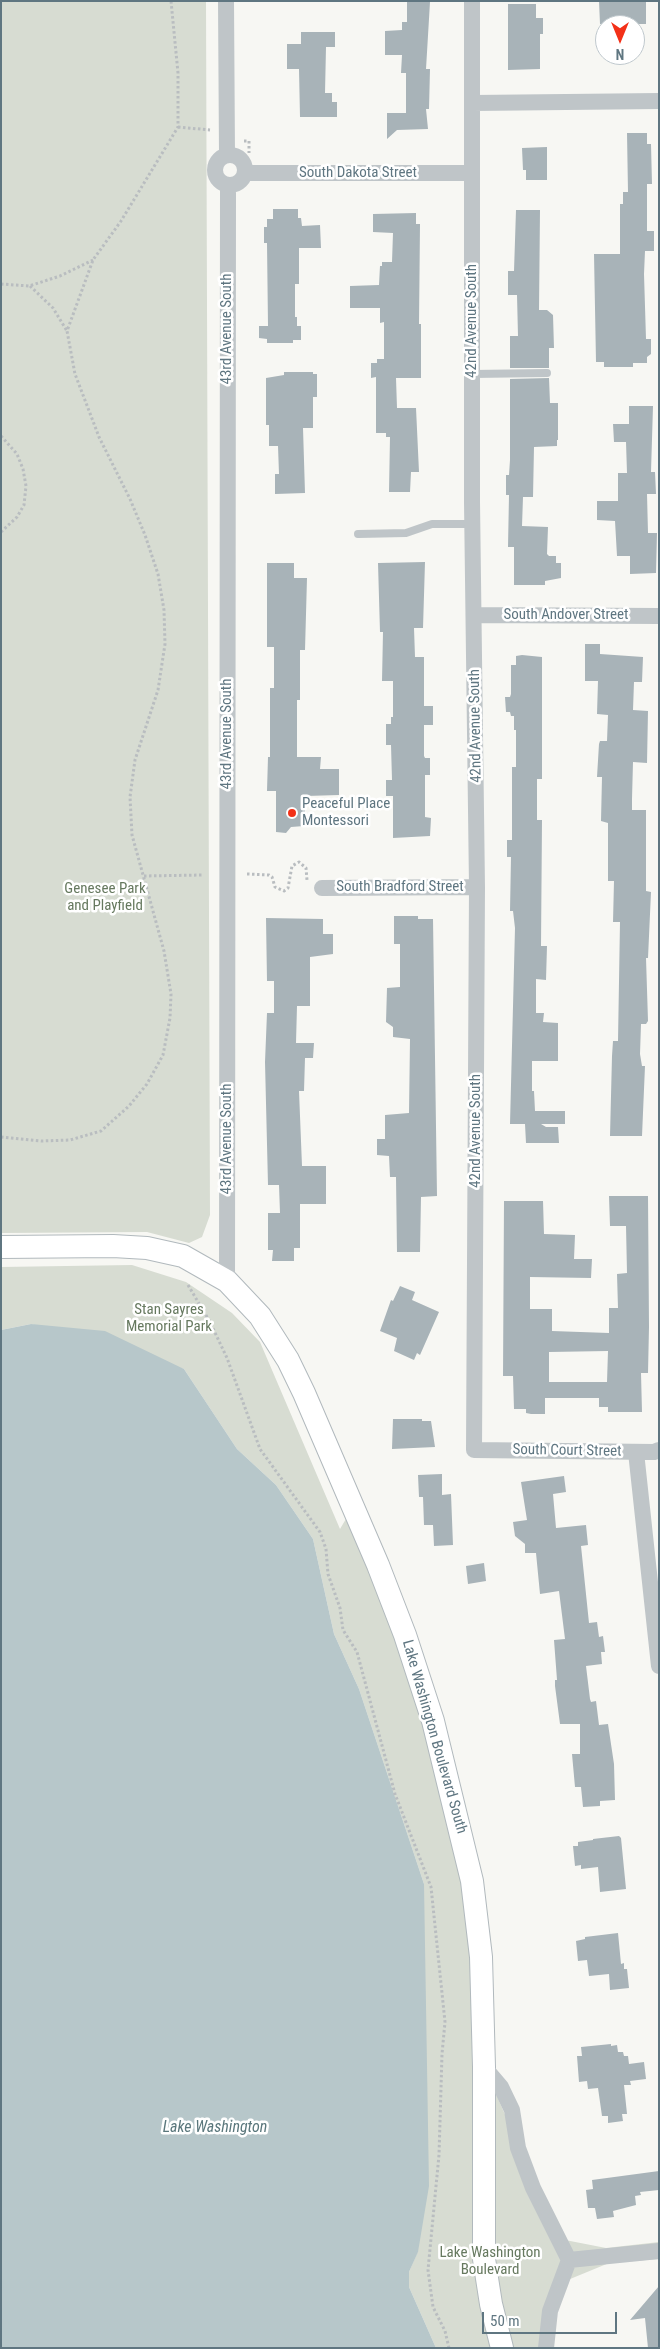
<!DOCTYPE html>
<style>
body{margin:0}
#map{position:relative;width:660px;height:2349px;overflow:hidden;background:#f7f7f3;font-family:"Roboto Condensed",sans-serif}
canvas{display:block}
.frame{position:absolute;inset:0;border:2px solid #5f7681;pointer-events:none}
.north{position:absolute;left:595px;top:15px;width:50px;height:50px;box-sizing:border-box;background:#fff;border:1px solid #bfc8cd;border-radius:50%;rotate:180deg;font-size:14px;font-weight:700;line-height:20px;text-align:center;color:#5f7681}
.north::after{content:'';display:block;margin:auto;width:18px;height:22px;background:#f33118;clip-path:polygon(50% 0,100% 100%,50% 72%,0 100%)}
.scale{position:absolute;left:482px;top:2312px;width:135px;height:22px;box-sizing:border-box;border:2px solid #5f7681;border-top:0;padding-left:6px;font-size:15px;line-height:18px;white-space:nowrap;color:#5f7681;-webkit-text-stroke:4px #fff;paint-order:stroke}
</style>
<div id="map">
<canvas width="660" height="2349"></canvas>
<div class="frame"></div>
<div class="north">N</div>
<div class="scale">50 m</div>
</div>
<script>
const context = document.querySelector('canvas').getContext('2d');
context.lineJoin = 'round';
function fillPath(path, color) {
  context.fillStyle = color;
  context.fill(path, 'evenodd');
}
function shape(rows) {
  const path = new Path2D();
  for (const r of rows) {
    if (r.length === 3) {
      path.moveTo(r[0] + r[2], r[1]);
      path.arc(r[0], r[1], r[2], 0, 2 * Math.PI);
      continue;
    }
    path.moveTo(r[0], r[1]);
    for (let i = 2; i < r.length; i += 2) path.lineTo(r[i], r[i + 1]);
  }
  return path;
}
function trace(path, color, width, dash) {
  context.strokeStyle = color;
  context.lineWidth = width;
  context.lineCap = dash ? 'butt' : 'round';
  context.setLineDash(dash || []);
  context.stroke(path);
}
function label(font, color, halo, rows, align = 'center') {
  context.font = font + ' "Roboto Condensed",sans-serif';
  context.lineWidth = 5;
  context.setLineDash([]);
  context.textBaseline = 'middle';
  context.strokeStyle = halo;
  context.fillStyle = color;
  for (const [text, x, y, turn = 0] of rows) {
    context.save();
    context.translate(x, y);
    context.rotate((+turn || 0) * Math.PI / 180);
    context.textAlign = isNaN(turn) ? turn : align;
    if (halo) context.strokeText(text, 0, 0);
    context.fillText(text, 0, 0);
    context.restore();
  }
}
fillPath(shape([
 [1,1,206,1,210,1215,202,1237,189,1243,147,1232,1,1233],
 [132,1265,186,1282,232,1313,260,1342,340,1529,353,1507,457,1812,484,2067,560,2239,606,2248,659,2242,659,2259,609,2263,558,2284,546,2348,436,2348,409,2287,409,2272,418,2251,424,1884,359,1689,334,1634,313,1539,276,1485,237,1449,184,1369,31,1324,1,1330,1,1267]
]), '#d7dcd2');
fillPath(shape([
 [31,1324,105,1331,184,1369,237,1449,276,1485,313,1539,334,1634,359,1689,424,1884,429,2186,418,2252,409,2272,409,2287,436,2348,1,2348,1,1330]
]), '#b7c7ca');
fillPath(shape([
 [599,1,646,1,646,24,600,24],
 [407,2,430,2,426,69,430,69,429,109,426,109,428,129,397,130,387,139,387,113,406,113,406,73,401,73,402,55,385,55,385,31,402,30,402,22,407,22],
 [508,4,536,4,536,18,543,18,543,34,540,34,540,69,508,70],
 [301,32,335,32,335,47,326,47,325,93,332,93,332,102,337,102,337,117,300,117,299,69,287,69,287,44,301,44],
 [627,133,647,133,647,144,651,144,652,184,647,184,647,231,654,231,654,251,645,251,644,274,646,339,651,339,651,354,647,357,647,363,633,363,633,367,604,367,604,362,596,362,594,254,620,254,620,204,623,204,623,192,628,192],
 [547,147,547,180,526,180,526,170,523,170,522,148],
 [273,209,298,209,298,218,301,218,302,226,320,225,321,248,299,248,299,284,295,284,295,317,297,317,297,326,301,326,301,340,293,340,293,343,267,343,267,339,259,338,259,326,268,326,267,243,264,243,264,227,267,227,267,219,273,219],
 [516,210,540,210,539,310,547,310,553,315,554,348,549,348,549,368,510,368,510,336,518,336,517,295,508,295,508,271,514,271],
 [416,213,416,224,420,224,419,324,421,324,421,378,396,378,397,408,416,408,419,472,411,472,410,492,389,492,390,437,386,437,386,433,376,433,376,377,371,378,371,363,377,363,377,359,384,359,384,322,380,323,380,308,350,308,350,286,379,285,380,266,382,266,382,262,392,262,393,233,373,232,373,214],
 [284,372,313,372,313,374,317,374,317,397,313,397,313,428,303,428,305,493,275,494,275,474,279,474,278,446,269,446,269,425,266,425,266,378,284,375],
 [549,378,550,403,558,403,558,440,557,440,557,446,534,447,533,497,523,497,522,526,548,527,547,554,549,556,556,556,556,563,561,563,561,578,545,581,545,585,514,585,514,547,508,547,509,495,506,495,506,475,509,475,510,460,510,379],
 [629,406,653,406,651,472,655,472,656,494,647,494,648,533,657,533,656,573,630,574,630,556,617,556,615,521,597,520,597,501,618,501,618,473,627,473,626,442,614,442,613,424,629,424],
 [425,562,423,628,414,628,415,657,424,657,424,706,433,706,433,725,424,725,424,756,425,758,430,758,430,775,425,775,425,817,431,818,430,836,393,838,393,796,386,796,386,780,392,780,391,745,386,745,386,724,391,724,391,717,393,717,393,681,382,681,383,632,380,632,378,563],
 [267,563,294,563,294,578,307,578,305,650,300,650,300,700,297,700,297,757,321,757,320,769,339,769,339,795,306,796,304,826,291,827,286,833,276,832,276,791,267,791,268,757,270,757,270,688,274,688,274,647,267,647],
 [585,644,600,644,600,654,643,657,642,682,634,682,633,710,648,711,647,763,633,762,632,799,632,810,646,810,646,891,651,892,648,958,646,958,648,1021,646,1024,641,1024,640,1054,642,1066,645,1066,642,1136,610,1136,612,1056,613,1041,618,1041,620,922,613,922,614,881,608,881,608,823,601,821,602,777,597,777,599,744,600,741,607,741,608,715,597,714,598,681,585,681],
 [522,655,542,657,542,779,537,779,537,820,542,820,541,946,547,946,546,980,536,979,536,1013,544,1013,543,1022,558,1023,558,1061,532,1061,532,1091,534,1091,535,1111,565,1111,565,1124,541,1124,546,1127,558,1127,559,1143,526,1143,525,1124,510,1124,515,928,513,911,510,911,511,857,507,857,507,840,512,840,512,767,516,767,516,730,514,730,514,716,511,716,510,712,506,712,505,697,510,697,511,694,511,665,516,665,516,656],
 [394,916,418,916,418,919,433,919,437,1196,421,1197,420,1252,397,1252,396,1177,390,1177,389,1156,377,1155,377,1139,385,1139,385,1115,409,1113,410,1039,393,1037,393,1027,386,1022,387,988,400,987,400,944,394,944],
 [266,918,323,919,323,934,333,934,333,954,310,957,310,1006,297,1006,296,1043,314,1043,313,1058,305,1058,304,1091,299,1091,302,1166,326,1166,326,1204,300,1204,300,1248,294,1248,294,1261,272,1261,273,1250,268,1250,268,1213,280,1213,279,1185,268,1185,265,1062,267,1013,274,1013,274,981,267,981],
 [609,1196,648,1196,649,1327,648,1373,641,1373,642,1412,608,1412,608,1407,599,1407,599,1398,545,1398,545,1414,531,1414,526,1413,526,1409,514,1409,513,1376,503,1376,504,1201,543,1201,544,1234,575,1235,574,1259,592,1259,591,1278,530,1277,530,1309,552,1309,552,1331,609,1333,609,1308,618,1308,617,1274,627,1273,626,1226,610,1226],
 [608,1351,607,1382,549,1382,549,1352],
 [400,1286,415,1292,412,1300,439,1312,420,1355,417,1353,414,1360,394,1351,397,1338,380,1331,391,1300,393,1301],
 [393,1419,422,1419,422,1421,431,1421,435,1447,392,1449],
 [442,1474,442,1495,451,1494,453,1545,434,1546,433,1525,424,1525,423,1497,419,1497,418,1475],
 [564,1476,566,1492,553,1494,556,1528,586,1525,588,1545,581,1546,589,1623,597,1622,599,1637,603,1636,605,1652,601,1652,602,1664,586,1666,590,1699,591,1702,596,1701,599,1725,608,1724,614,1764,615,1800,600,1801,600,1806,583,1807,581,1787,575,1787,572,1754,580,1754,580,1724,560,1724,555,1686,555,1680,557,1680,554,1640,565,1639,559,1591,540,1594,536,1553,525,1553,525,1544,515,1536,513,1522,527,1520,521,1482],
 [484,1563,486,1581,468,1584,466,1566],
 [619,1836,621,1838,626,1889,600,1892,598,1867,581,1869,581,1865,575,1866,573,1846,578,1846,578,1842,593,1840,593,1839],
 [618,1933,621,1964,624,1963,624,1969,627,1969,629,1988,610,1990,609,1974,589,1976,587,1960,578,1961,576,1941,585,1939,585,1937],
 [611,2044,611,2046,617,2045,618,2052,623,2052,624,2056,628,2056,629,2064,644,2062,646,2079,630,2081,631,2085,624,2085,627,2114,622,2114,623,2121,608,2123,608,2116,602,2116,598,2088,588,2089,587,2081,579,2082,577,2056,582,2056,581,2047],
 [659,2171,659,2190,640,2192,641,2195,635,2196,636,2205,613,2211,614,2217,597,2219,595,2208,588,2208,586,2190,593,2189,592,2180],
 [659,2286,659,2348,648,2348,645,2318,630,2320]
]), '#a8b3b8');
const secondary = shape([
 [1,1247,113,1246,147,1248,183,1256,227,1281,260,1316,288,1360,304,1393,378,1565,405,1635,433,1721,472,1881,481,1957,484,2067,484,2259,491,2304,502,2348]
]);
trace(secondary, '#b1b9bd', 24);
trace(shape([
 [178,127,210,130],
 [244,141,249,141,249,153],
 [1,284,29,286,60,276,93,260],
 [30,286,53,308,67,331],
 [1,436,17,454,23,469,26,486,24,505,17,517,1,532],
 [247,874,269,875,272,877,275,887,284,891,288,888,292,866,299,862,306,868,307,880],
 [144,876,203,875],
 [1,1137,42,1141,70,1140,101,1131,129,1106,147,1084,163,1055,170,1018,171,994,164,951,132,835,130,797,135,760,158,690,165,644,164,610,158,574,145,535,130,499,99,437,75,374,67,331,93,260,121,221,178,127,178,73,171,1],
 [188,1285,210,1322,227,1358,260,1449,320,1532,326,1549,328,1574,340,1608,343,1630,357,1652,395,1794,431,1887,445,2022,442,2054,439,2155,428,2270,433,2307,445,2331,449,2348]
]), '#b9bdc0', 3, [2.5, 2.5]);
trace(shape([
 [472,374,547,373],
 [358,534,406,533,432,524,472,524]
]), '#bfc5c8', 8);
trace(shape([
 [226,1,227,155],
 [472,1,472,502,477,887,474,1450,654,1452,659,1450],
 [473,103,659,101],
 [230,170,15],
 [245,173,472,173],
 [474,615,659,616],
 [322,888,477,887],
 [227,1281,228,186],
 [636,1452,659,1666],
 [484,2067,501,2087,512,2110,518,2148,533,2188,569,2260,550,2311,546,2348],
 [569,2260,659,2251]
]), '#bfc5c8', 16);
trace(secondary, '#fff', 22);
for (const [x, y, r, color] of [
 [292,813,5,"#f33118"]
]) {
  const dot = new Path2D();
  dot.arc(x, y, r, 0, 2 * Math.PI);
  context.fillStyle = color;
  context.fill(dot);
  trace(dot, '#fff', 2);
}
label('15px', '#5f7681', '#fff', [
 ["South Dakota Street",358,173],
 ["42nd Avenue South",472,321,-90],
 ["43rd Avenue South",227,329,-90],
 ["South Andover Street",566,615],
 ["42nd Avenue South",476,726,-91],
 ["43rd Avenue South",227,734,-90],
 ["South Bradford Street",400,887],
 ["42nd Avenue South",476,1131,-90],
 ["43rd Avenue South",227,1139,-90],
 ["South Court Street",567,1451,1],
 ["Lake Washington Boulevard South",434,1737,74]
]);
label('15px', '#5f7681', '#fff', [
 ["Peaceful Place",302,804],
 ["Montessori",302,821]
], 'left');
label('15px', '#66795f', '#fff', [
 ["Genesee Park",105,889],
 ["and Playfield",105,906],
 ["Stan Sayres",169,1310],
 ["Memorial Park",169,1327],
 ["Lake Washington",490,2253],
 ["Boulevard",490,2270]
]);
label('italic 16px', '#5a777c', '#fff', [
 ["Lake Washington",215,2128]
]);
</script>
